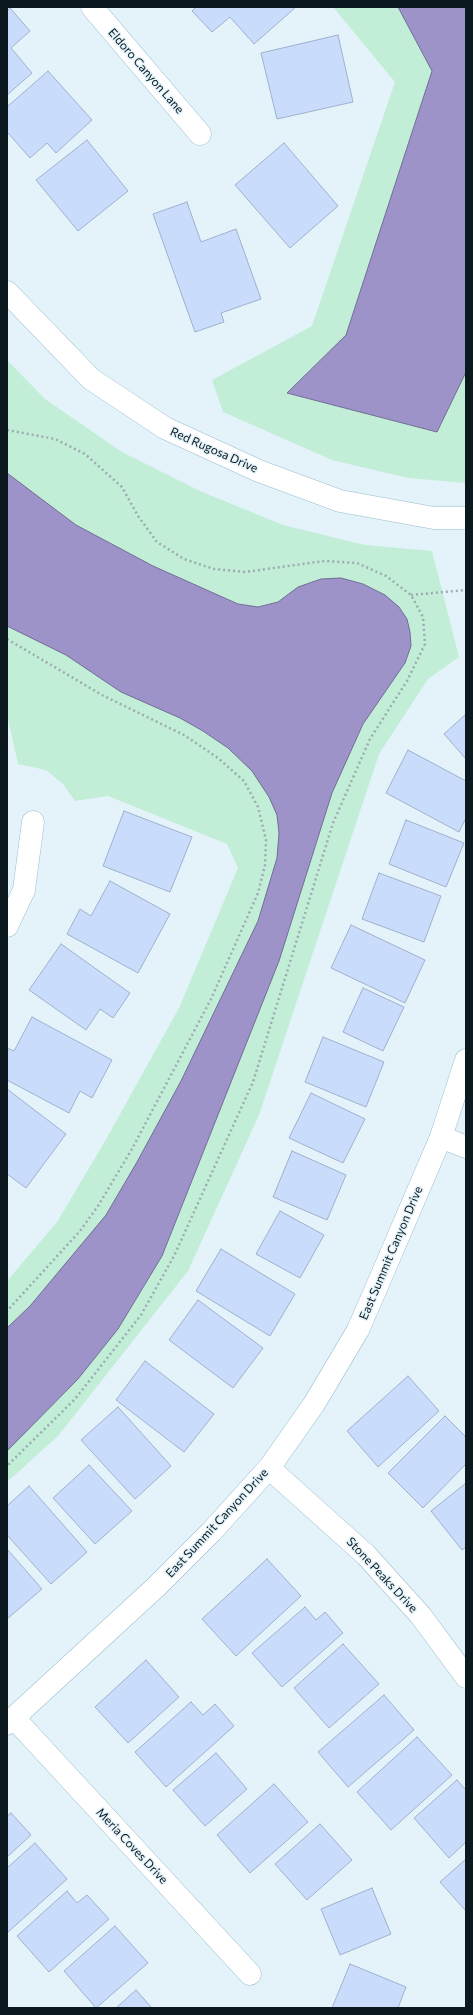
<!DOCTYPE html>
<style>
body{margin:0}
#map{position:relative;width:473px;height:2015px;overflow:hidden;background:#e4f3fa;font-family:Commissioner,sans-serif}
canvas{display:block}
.frame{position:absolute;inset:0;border:8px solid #0b191f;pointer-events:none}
</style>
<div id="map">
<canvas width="473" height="2015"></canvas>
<div class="frame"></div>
</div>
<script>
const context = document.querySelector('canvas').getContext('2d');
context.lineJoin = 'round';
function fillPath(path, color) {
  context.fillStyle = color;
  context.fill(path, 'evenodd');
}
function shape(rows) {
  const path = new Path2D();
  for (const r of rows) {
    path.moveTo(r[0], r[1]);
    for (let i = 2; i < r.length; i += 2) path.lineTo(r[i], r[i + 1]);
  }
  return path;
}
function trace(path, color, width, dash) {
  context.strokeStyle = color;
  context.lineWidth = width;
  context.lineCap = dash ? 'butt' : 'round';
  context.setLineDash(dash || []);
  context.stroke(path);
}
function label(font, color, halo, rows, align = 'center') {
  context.font = font + ' Commissioner,sans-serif';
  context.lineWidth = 3;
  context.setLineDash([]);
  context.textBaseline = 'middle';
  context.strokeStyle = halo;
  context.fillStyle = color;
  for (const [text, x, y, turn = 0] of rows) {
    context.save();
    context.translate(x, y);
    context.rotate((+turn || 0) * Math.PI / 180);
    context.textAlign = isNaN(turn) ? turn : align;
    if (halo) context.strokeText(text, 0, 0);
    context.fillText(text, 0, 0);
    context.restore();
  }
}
fillPath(shape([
 [333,7,466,7,466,483,408,478,332,460,223,412,212,380,312,326,395,82],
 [7,360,45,399,122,452,200,491,283,525,365,545,432,551,459,657,428,679,379,754,259,1115,188,1271,58,1436,7,1482,7,1281,57,1222,104,1143,179,1008,238,868,227,844,108,796,75,801,63,784,46,770,18,764,7,715]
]), '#c2edd7');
const water = shape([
 [398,7,466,7,466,372,437,432,287,393,346,335,432,71,398,7],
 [7,473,76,525,153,566,238,604,258,607,278,602,298,587,321,579,341,578,363,584,385,595,399,607,407,619,410,632,411,646,405,663,363,724,332,793,279,961,162,1256,118,1329,78,1379,7,1451,7,1328,30,1306,106,1215,137,1162,181,1081,258,921,277,858,279,833,277,815,269,797,252,771,228,748,203,731,180,718,121,692,66,655,7,626,7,473]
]);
fillPath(water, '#9d93c9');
trace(water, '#716e96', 1);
const building = shape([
 [196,7,296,7,254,44,230,17,212,32,192,11,196,7],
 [10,8,30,31,11,48,32,73,7,95,7,11,10,8],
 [338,35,353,102,277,119,261,53,338,35],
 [48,71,92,120,56,153,47,143,30,158,7,132,7,107,48,71],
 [87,140,128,191,78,231,36,180,87,140],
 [284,143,338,206,290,248,235,185,284,143],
 [187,202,201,242,236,229,261,299,221,313,224,322,195,332,153,214,187,202],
 [466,714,466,759,444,734,466,714],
 [408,750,466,781,466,818,459,832,386,793,408,750],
 [124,811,192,837,170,892,103,866,124,811],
 [406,820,464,843,446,887,389,864,406,820],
 [379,873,441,896,424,942,362,919,379,873],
 [110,881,170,914,138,973,67,934,80,909,91,916,110,881],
 [351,925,425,960,405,1003,331,968,351,925],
 [61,944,130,993,113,1018,100,1009,86,1030,29,990,61,944],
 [363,988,404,1007,383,1051,343,1032,363,988],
 [32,1017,112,1060,92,1098,80,1091,69,1113,7,1080,7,1048,14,1051,32,1017],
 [323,1037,384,1062,366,1107,305,1082,323,1037],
 [7,1089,66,1134,26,1188,7,1174,7,1089],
 [311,1093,365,1119,343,1163,289,1138,311,1093],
 [292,1151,346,1175,327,1220,273,1197,292,1151],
 [280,1211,324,1235,300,1278,256,1254,280,1211],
 [221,1249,295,1294,270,1336,196,1291,221,1249],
 [198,1300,263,1348,233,1388,169,1340,198,1300],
 [145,1361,214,1414,184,1452,116,1400,145,1361],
 [408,1376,439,1411,378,1467,347,1431,408,1376],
 [118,1407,171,1466,135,1499,81,1440,118,1407],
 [445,1416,466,1437,466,1464,423,1508,388,1473,445,1416],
 [89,1465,132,1511,95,1544,53,1498,89,1465],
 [466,1483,466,1547,462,1550,431,1511,466,1483],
 [29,1486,87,1552,51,1584,7,1535,7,1506,29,1486],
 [7,1549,42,1589,7,1619,7,1549],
 [267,1559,301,1596,236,1656,202,1619,267,1559],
 [305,1607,316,1620,325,1612,343,1633,282,1687,252,1653,305,1607],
 [343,1644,379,1684,329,1728,294,1688,343,1644],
 [146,1660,179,1697,128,1743,95,1707,146,1660],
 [384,1695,414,1730,348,1787,318,1752,384,1695],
 [191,1702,203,1715,215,1704,234,1726,166,1787,135,1752,191,1702],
 [417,1737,452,1775,391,1830,357,1792,417,1737],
 [216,1753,247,1789,205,1826,173,1790,216,1753],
 [457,1780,466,1790,466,1842,449,1858,414,1818,457,1780],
 [274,1784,308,1822,250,1873,217,1835,274,1784],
 [11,1813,31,1835,7,1857,7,1816,11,1813],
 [320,1824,352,1860,307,1900,275,1864,320,1824],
 [35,1843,67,1879,7,1933,7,1868,35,1843],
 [466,1859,466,1911,440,1882,466,1859],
 [372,1888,391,1934,340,1955,321,1909,372,1888],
 [67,1891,77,1903,87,1895,109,1919,49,1972,17,1936,67,1891],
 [115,1926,148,1963,96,2008,64,1971,115,1926],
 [350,1964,406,1987,398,2008,332,2008,350,1964],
 [136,1990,152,2008,116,2008,136,1990]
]);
fillPath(building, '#c9dcfb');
trace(building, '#9eb0cd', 1);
const minor = shape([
 [92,7,200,134],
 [7,292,91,379,165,428,259,471,340,501,434,518,466,518],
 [7,926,24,890,33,822],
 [441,1137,466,1147],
 [269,1468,366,1555,421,1616,466,1677],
 [14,1718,250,1974],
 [7,1724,156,1587,212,1531,269,1468,314,1404,358,1330,378,1284,441,1137,466,1060]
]);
trace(minor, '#99bdce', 23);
trace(shape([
 [7,430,55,439,85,454,122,487,138,516,157,542,184,559,214,569,245,572,324,561,357,563,386,576,411,595,423,617,425,644,407,681,370,739,333,823,253,1082,174,1256,141,1315,75,1399,7,1466],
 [411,595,466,590],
 [7,639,102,695,184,735,218,758,244,781,258,807,266,840,265,865,258,893,211,999,132,1149,98,1206,80,1231,7,1311]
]), '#9cabb1', 2.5, [2, 3]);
trace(minor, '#fff', 22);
label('12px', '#0b191f', '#e4f3fa', [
 ["Eldoro Canyon Lane",146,71,49],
 ["Red Rugosa Drive",214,450,24],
 ["East Summit Canyon Drive",391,1253,-67],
 ["East Summit Canyon Drive",217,1523,-47],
 ["Stone Peaks Drive",382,1575,47],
 ["Meria Coves Drive",132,1846,47]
]);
</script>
